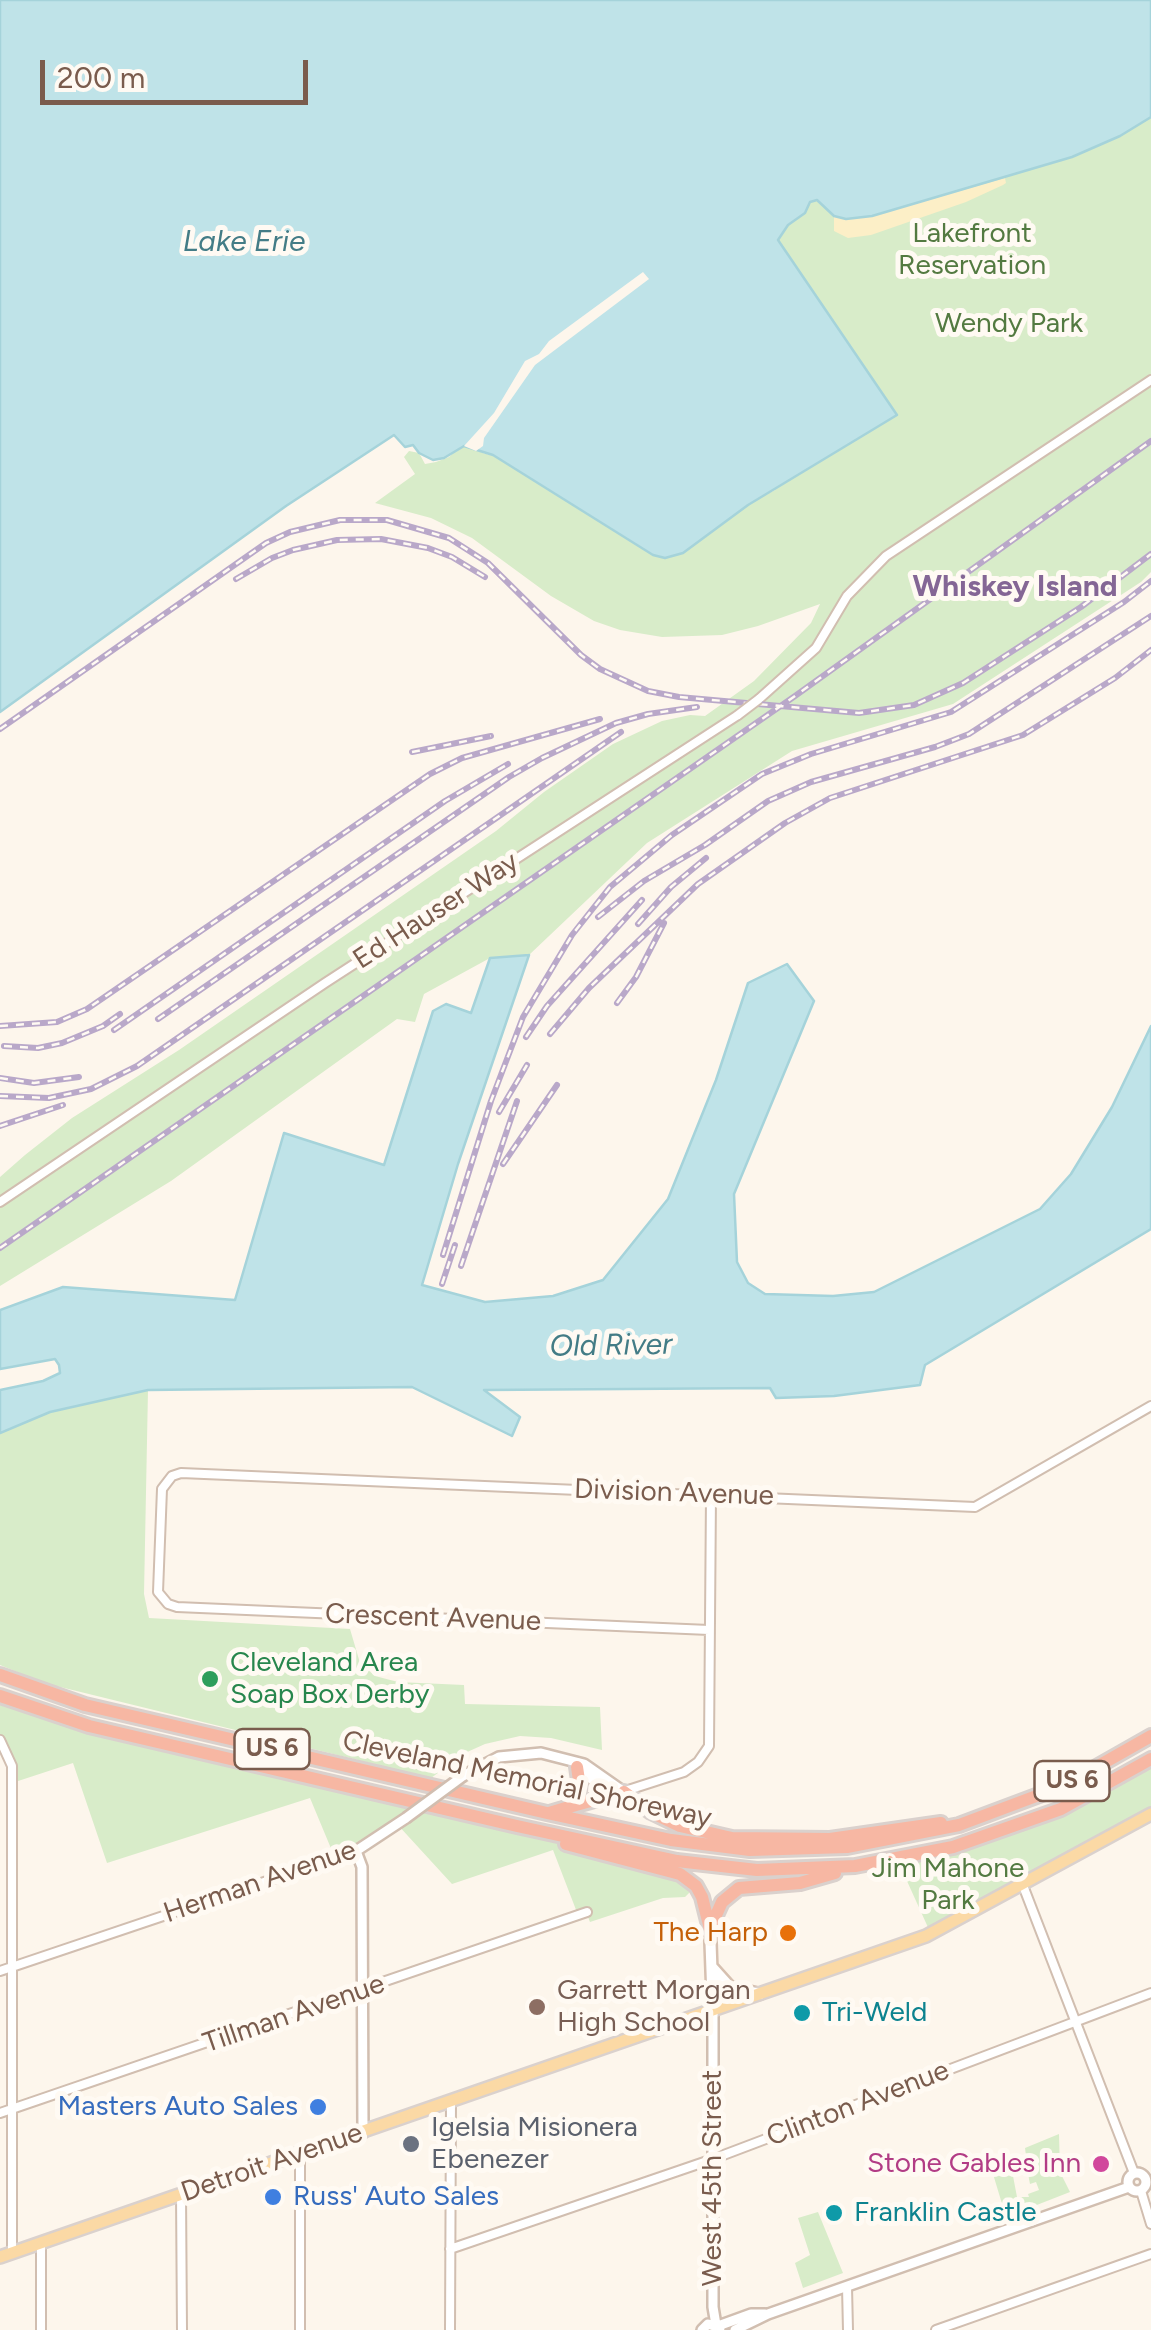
<!DOCTYPE html>
<style>
body{margin:0}
#map{position:relative;width:1151px;height:2330px;overflow:hidden;background:#fdf6ec;font-family:Figtree,sans-serif}
canvas{display:block}
.scale{position:absolute;left:40px;top:60px;width:268px;height:45px;box-sizing:border-box;border:5px solid #7a5c4d;border-top:0;padding-left:12px;font-size:30px;line-height:35px;white-space:nowrap;color:#7a5c4d;-webkit-text-stroke:8px #fffaf3;paint-order:stroke}
</style>
<div id="map">
<canvas width="1151" height="2330"></canvas>
<div class="scale">200 m</div>
</div>
<script>
const context = document.querySelector('canvas').getContext('2d');
context.lineJoin = 'round';
function fillPath(path, color) {
  context.fillStyle = color;
  context.fill(path, 'evenodd');
}
function shape(rows) {
  const path = new Path2D();
  for (const r of rows) {
    if (r.length === 3) {
      path.moveTo(r[0] + r[2], r[1]);
      path.arc(r[0], r[1], r[2], 0, 2 * Math.PI);
      continue;
    }
    path.moveTo(r[0], r[1]);
    for (let i = 2; i < r.length; i += 2) path.lineTo(r[i], r[i + 1]);
  }
  return path;
}
function trace(path, color, width, dash) {
  context.strokeStyle = color;
  context.lineWidth = width;
  context.lineCap = dash ? 'butt' : 'round';
  context.setLineDash(dash || []);
  context.stroke(path);
}
function label(font, color, halo, rows, align = 'center') {
  context.font = font + ' Figtree,sans-serif';
  context.lineWidth = 10;
  context.setLineDash([]);
  context.textBaseline = 'middle';
  context.strokeStyle = halo;
  context.fillStyle = color;
  for (const [text, x, y, turn = 0] of rows) {
    context.save();
    context.translate(x, y);
    context.rotate((+turn || 0) * Math.PI / 180);
    context.textAlign = isNaN(turn) ? turn : align;
    if (halo) context.strokeText(text, 0, 0);
    context.fillText(text, 0, 0);
    context.restore();
  }
}
fillPath(shape([
 [1151,0,1151,572,1141,582,953,704,792,751,647,843,529,955,490,958,424,994,415,1022,397,1019,171,1181,0,1286,0,1177,25,1155,72,1118,179,1050,496,831,544,792,613,744,662,721,690,715,705,716,754,681,811,623,820,604,758,626,722,635,662,637,620,630,594,621,551,596,472,538,431,518,375,503,415,474,404,457,409,451,419,453,425,464,436,462,449,457,466,441,483,453,724,523,737,513,644,334,760,498,775,490,660,326,682,310,798,474,828,454,771,241,796,209],
 [148,1390,144,1594,149,1618,350,1629,360,1663,375,1676,398,1682,464,1685,465,1704,600,1707,602,1750,551,1738,520,1736,485,1744,465,1753,431,1778,44,1683,0,1665,0,1433,50,1412],
 [0,1696,41,1712,517,1826,575,1848,674,1871,696,1886,685,1897,663,1898,590,1922,586,1912,578,1915,553,1850,452,1884,397,1824,335,1858,310,1798,107,1863,73,1763,12,1783,12,1766,0,1740],
 [1151,1759,1151,1814,931,1934,897,1859,1030,1822],
 [1059,2134,1060,2172,1070,2192,1006,2217,993,2174,1002,2168,998,2158,1009,2155,1017,2197,1029,2197,1028,2194,1039,2190,1036,2182,1030,2184,1029,2179,1025,2148],
 [818,2212,843,2273,803,2288,795,2263,810,2255,798,2218]
]), '#d8ecc9');
fillPath(shape([
 [1005,178,1006,183,1003,185,966,202,871,235,848,238,834,231,834,216,846,219,872,216]
]), '#fcefc7');
const water = shape([
 [0,0,1151,0,1151,117,1120,136,1072,157,872,216,846,219,834,216,817,200,810,202,805,213,788,225,778,240,897,415,748,505,683,553,665,558,653,555,493,455,464,446,444,458,433,460,419,453,413,445,405,447,394,435,286,506,0,712,0,0],
 [529,955,458,1164,422,1285,485,1302,553,1296,603,1280,668,1199,716,1080,748,983,787,964,814,1001,734,1194,737,1262,748,1283,765,1294,833,1296,874,1292,1040,1209,1071,1174,1112,1107,1151,1026,1151,1229,925,1365,920,1385,834,1396,776,1398,770,1388,484,1390,520,1417,512,1436,412,1387,148,1390,50,1412,0,1433,0,1390,43,1381,60,1373,59,1365,55,1359,0,1369,0,1310,63,1287,235,1300,284,1133,384,1165,433,1011,446,1004,471,1013,490,958,529,955]
]);
fillPath(water, '#bfe3e8');
trace(water, '#a5d3da', 2.5);
fillPath(shape([
 [643,272,649,279,535,365,484,438,483,446,476,451,464,446,494,413,525,361,539,354,549,341]
]), '#fdf6ec');
const minor = shape([
 [759,699,816,648,847,596,886,556,1151,380],
 [0,1202,325,983,738,715],
 [709,1630,177,1607,168,1604,158,1592,162,1489,172,1476,181,1473,975,1507,1151,1406],
 [0,1740,12,1766,12,2252],
 [625,1791,684,1772,698,1762,709,1746,711,1495],
 [1022,1883,1134,2173],
 [0,1971,356,1851],
 [0,2113,587,1912],
 [300,2154,300,2330],
 [1141,2191,1151,2224],
 [181,2194,182,2330],
 [41,2243,41,2330],
 [450,2249,713,2159,1151,1993],
 [847,2287,848,2330],
 [450,2330,451,2100],
 [936,2330,1151,2254]
]);
const tertiary = shape([
 [576,1767,612,1795],
 [463,1776,499,1757,541,1753,584,1764,624,1792],
 [713,2012,713,2307,716,2325],
 [363,2133,362,1867,356,1851,406,1818],
 [1137,2182,9],
 [718,2326,751,2314,765,2314],
 [702,2330,708,2324,720,2328],
 [735,2330,768,2314,1129,2187]
]);
const secondary = shape([
 [710,1929,713,2012],
 [712,1967,730,1987,760,1994]
]);
const primary = shape([
 [0,2257,926,1936,1151,1814]
]);
const motorway = shape([
 [0,1675,85,1705,547,1813,671,1840,750,1850,847,1847,959,1825,1063,1786,1151,1736],
 [0,1696,89,1726,517,1826,677,1861,757,1870,855,1866,953,1847,1061,1809,1151,1759],
 [624,1792,651,1812,680,1826,732,1838,830,1839,941,1823],
 [569,1807,612,1795],
 [549,1813,569,1807,575,1799,580,1787,577,1767],
 [566,1844,680,1874,696,1886,702,1897,710,1929],
 [712,1924,722,1902,739,1888,800,1883,835,1873]
]);
trace(minor, '#d1beb0', 12);
trace(tertiary, '#d1beb0', 14);
trace(secondary, '#d6c0b0', 15);
trace(primary, '#dad1cd', 16);
trace(motorway, '#dad1cd', 18);
trace(minor, '#fff', 8);
trace(tertiary, '#fff', 9);
trace(secondary, '#fff', 10);
trace(primary, '#fbd9a5', 11);
trace(motorway, '#f7b7a3', 12);
const rail = shape([
 [236,579,272,558,293,550,337,540,381,539,428,548,452,557,485,577],
 [0,729,266,543,290,532,340,520,387,520,449,538,488,563,581,655,600,669,648,691,679,697,859,713,914,705,963,683,1081,607,1151,554],
 [412,752,491,736],
 [598,917,644,881,705,845,768,801,811,782,935,747,969,734,1151,616],
 [638,924,671,887,706,858],
 [617,1003,636,977,664,923],
 [158,1019,509,777,542,758,616,723,648,714,697,707],
 [0,1026,57,1022,87,1009,430,774,462,758,600,719],
 [114,1030,445,801,508,764],
 [550,1034,589,988,698,884,785,823,830,798,1023,735,1115,678,1151,650],
 [526,1037,547,1006,642,900],
 [4,1046,38,1048,62,1043,103,1026,120,1014],
 [0,1078,34,1083,79,1077],
 [0,1096,49,1098,91,1089,137,1066,621,732],
 [499,1112,527,1065],
 [0,1126,63,1105],
 [503,1164,557,1085],
 [0,1248,795,696,1151,441],
 [443,1255,491,1101,523,1017,572,935,610,887,672,835,762,774,811,754,951,712,1124,602,1151,581],
 [461,1266,517,1101],
 [442,1284,455,1245]
]);
trace(rail, '#b9a8c9', 6);
trace(rail, '#fffaf3', 2.5, [8]);
const minorBridge = shape([
 [738,715,759,699]
]);
const tertiaryBridge = shape([
 [406,1818,463,1776]
]);
trace(minorBridge, '#d1beb0', 12, []);
trace(tertiaryBridge, '#d1beb0', 14, []);
trace(minorBridge, '#fff', 8);
trace(tertiaryBridge, '#fff', 9);
for (const [x, y, r, color] of [
 [210,1679,10,"#2e9e5b"],
 [788,1933,10,"#e8710a"],
 [537,2007,10,"#8d6e63"],
 [802,2013,10,"#0f9aa8"],
 [318,2107,10,"#3f7fe0"],
 [411,2144,10,"#6b7280"],
 [1101,2164,10,"#d1479c"],
 [273,2197,10,"#3f7fe0"],
 [834,2213,10,"#0f9aa8"]
]) {
  const dot = new Path2D();
  dot.arc(x, y, r, 0, 2 * Math.PI);
  context.fillStyle = color;
  context.fill(dot);
  trace(dot, '#fffaf3', 4);
}
for (const [x, y, w] of [
 [272,1749,75],
 [1072,1781,75]
]) {
  const box = new Path2D();
  box.roundRect(x - w / 2, y - 20, w, 40, 8);
  context.fillStyle = '#fffaf3';
  context.fill(box);
  trace(box, '#7a5c4d', 2.5);
}
label('bold 25px', '#7a5c4d', null, [
 ["US 6",272,1749],
 ["US 6",1072,1781]
]);
label('28px', '#537a41', '#fffaf3', [
 ["Lakefront",972,234],
 ["Reservation",972,266],
 ["Wendy Park",1009,324],
 ["Jim Mahone",948,1869],
 ["Park",948,1901]
]);
label('28px', '#7a5c4d', '#fffaf3', [
 ["Ed Hauser Way",436,911,-33],
 ["Division Avenue",674,1493,2],
 ["Crescent Avenue",433,1618,2],
 ["Cleveland Memorial Shoreway",527,1780,12],
 ["Herman Avenue",260,1882,-19],
 ["Tillman Avenue",294,2014,-19],
 ["Clinton Avenue",858,2104,-21],
 ["Detroit Avenue",272,2163,-19],
 ["West 45th Street",713,2178,-90]
]);
label('28px', '#27864d', '#fffaf3', [
 ["Cleveland Area",230,1663],
 ["Soap Box Derby",230,1695]
], 'left');
label('28px', '#c56008', '#fffaf3', [
 ["The Harp",768,1933]
], 'right');
label('28px', '#785e54', '#fffaf3', [
 ["Garrett Morgan",557,1991],
 ["High School",557,2023]
], 'left');
label('28px', '#0d838f', '#fffaf3', [
 ["Tri-Weld",822,2013],
 ["Franklin Castle",854,2213]
], 'left');
label('28px', '#366cbe', '#fffaf3', [
 ["Masters Auto Sales",298,2107],
 ["Russ' Auto Sales",293,2197,"left"]
], 'right');
label('28px', '#5b616d', '#fffaf3', [
 ["Igelsia Misionera",431,2128],
 ["Ebenezer",431,2160]
], 'left');
label('28px', '#b23c85', '#fffaf3', [
 ["Stone Gables Inn",1081,2164]
], 'right');
label('italic 30px', '#437c86', '#fffaf3', [
 ["Lake Erie",244,242],
 ["Old River",611,1346,-1]
]);
label('bold 30px', '#846695', '#fffaf3', [
 ["Whiskey Island",1015,587]
]);
</script>
